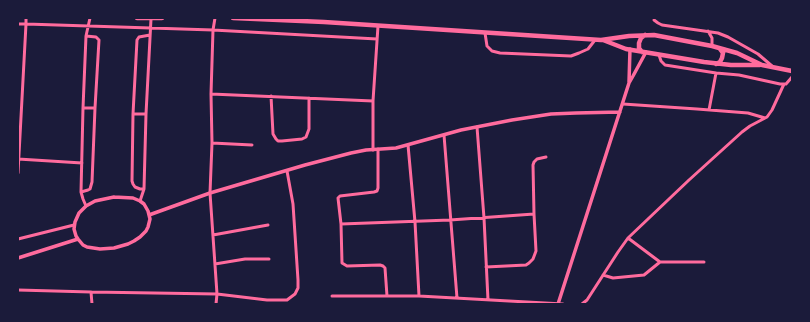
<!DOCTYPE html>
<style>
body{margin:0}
#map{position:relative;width:810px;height:322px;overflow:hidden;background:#1b1b3a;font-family:Commissioner,sans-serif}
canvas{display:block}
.frame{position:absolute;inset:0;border:19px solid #1b1b3a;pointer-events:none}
</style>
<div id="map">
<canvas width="810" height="322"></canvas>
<div class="frame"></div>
</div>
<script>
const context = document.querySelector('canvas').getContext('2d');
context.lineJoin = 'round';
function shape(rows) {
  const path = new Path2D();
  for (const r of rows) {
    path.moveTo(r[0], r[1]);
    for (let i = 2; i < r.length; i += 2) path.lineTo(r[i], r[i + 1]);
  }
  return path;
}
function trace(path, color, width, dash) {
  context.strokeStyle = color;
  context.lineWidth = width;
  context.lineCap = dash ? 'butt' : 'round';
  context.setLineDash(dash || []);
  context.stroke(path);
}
trace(shape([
 [215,18,213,30,211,94,212,143,210,193,217,294,216,304],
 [654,20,658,23,662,25,718,33,728,37,758,54,772,66],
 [18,24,26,24,26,18],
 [708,31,712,38,712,46],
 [485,33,487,46,492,51,500,53,571,56,579,53,588,49,595,40],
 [659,55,661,61,665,65,716,73,739,75,780,84,786,84,792,77],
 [211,94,373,101],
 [271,96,273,134,276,139,278,141,282,141,302,139,306,137,309,129,309,98],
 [623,104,697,109,748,113,765,118],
 [83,108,95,108],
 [709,110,716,73],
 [133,114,146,114],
 [477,127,484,218,488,300],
 [444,135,457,298],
 [212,143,252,145],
 [408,145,415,222,419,296],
 [378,149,378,188,377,191,374,192,340,196,338,198,341,224,450,220,534,214,533,165,534,162,537,159,546,157],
 [373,150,373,101,378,26],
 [18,159,82,163],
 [18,173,26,24,213,30,377,39],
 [144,189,140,189,135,187,133,184,132,181,133,114,137,40,139,37,150,35],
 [81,192,88,190,90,189,92,182,95,108,99,40,96,37,86,36],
 [140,201,144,189,146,114,151,19],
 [86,206,83,199,81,192,83,108,86,36,90,18],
 [341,224,342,263,347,266,380,265,383,266,385,268,387,296],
 [213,235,268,225],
 [628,238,660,262,704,262],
 [18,239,74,225],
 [215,264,245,259,269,259],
 [486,267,526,265,529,263,533,259,536,251,534,214],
 [603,275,613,278,644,275,660,262],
 [18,290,91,292,92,304],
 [91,292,217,294,267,300,287,300,295,294,298,288,298,280,293,204,287,171],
 [332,296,419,296,563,304],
 [582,304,587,300,618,252,628,238,689,180,742,132,750,126,767,117,772,110,784,84]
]), '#ff6b9d', 3);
trace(shape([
 [629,82,630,49],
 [114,197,133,198,140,201,144,204,148,211,150,219,148,227,146,231,140,237,134,241,128,244,114,248,100,249,87,247,83,245,78,239,76,236,74,229,75,222,79,213,86,206,95,201,114,197],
 [149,215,210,193,305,165,351,153,366,150,396,148,461,130,512,120,551,114,576,113,620,112],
 [18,258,78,239],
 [558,304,629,83,633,76,646,52]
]), '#ff6b9d', 3.5);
trace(shape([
 [137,18,162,18],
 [233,18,324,22,601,40,629,36,654,35,712,46,737,53,762,65,792,71],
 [603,40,626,49,704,62,731,65,760,65],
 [642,52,639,48,639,43,641,38,645,35],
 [716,64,720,62,722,58,723,53,720,49]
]), '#ff6b9d', 4.5);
trace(shape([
 [777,18,792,18]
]), '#a44b75', 2);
</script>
